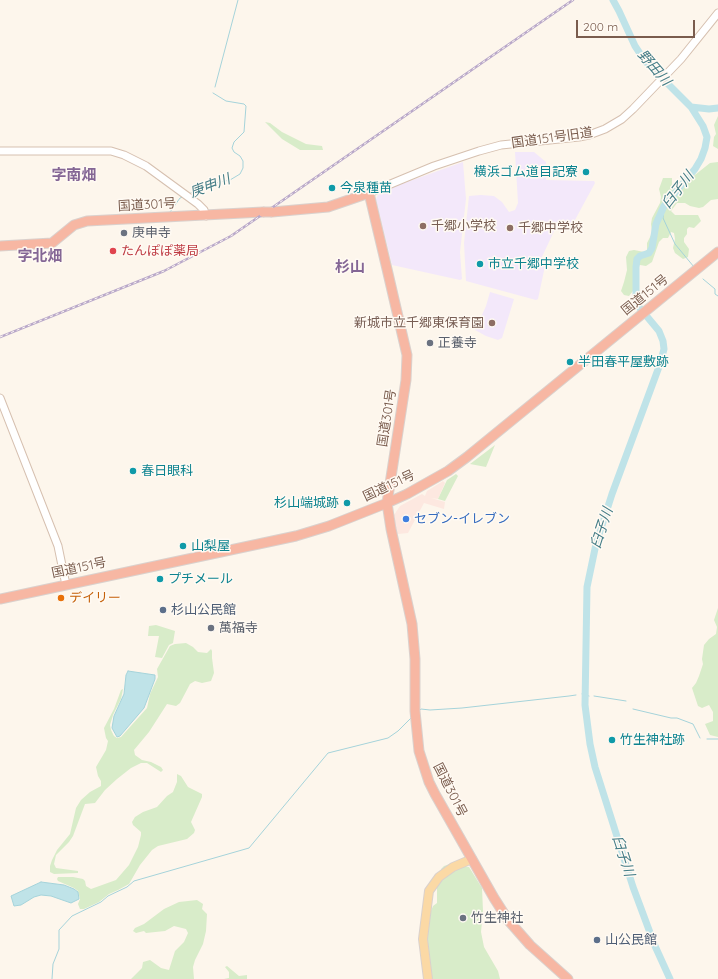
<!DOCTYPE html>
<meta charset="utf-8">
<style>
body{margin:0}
#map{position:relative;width:718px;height:979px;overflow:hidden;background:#fdf6ec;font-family:Quicksand,sans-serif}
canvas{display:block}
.scale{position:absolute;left:576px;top:20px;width:119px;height:18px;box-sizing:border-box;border:2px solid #7a5c4d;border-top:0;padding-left:5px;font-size:12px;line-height:14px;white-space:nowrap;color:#7a5c4d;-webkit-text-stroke:3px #fffaf3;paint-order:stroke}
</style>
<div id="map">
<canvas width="718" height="979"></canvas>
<div class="scale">200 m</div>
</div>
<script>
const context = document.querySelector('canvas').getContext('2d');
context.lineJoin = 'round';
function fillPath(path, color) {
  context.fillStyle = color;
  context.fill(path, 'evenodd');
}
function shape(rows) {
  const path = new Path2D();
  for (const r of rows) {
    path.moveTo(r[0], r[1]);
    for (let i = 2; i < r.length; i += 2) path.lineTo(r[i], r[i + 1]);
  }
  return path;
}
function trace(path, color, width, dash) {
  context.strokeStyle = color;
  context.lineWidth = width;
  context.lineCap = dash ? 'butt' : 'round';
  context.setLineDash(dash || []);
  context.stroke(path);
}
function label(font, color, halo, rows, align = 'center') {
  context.font = font + ' Quicksand,"Noto Sans JP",sans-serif';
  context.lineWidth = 3;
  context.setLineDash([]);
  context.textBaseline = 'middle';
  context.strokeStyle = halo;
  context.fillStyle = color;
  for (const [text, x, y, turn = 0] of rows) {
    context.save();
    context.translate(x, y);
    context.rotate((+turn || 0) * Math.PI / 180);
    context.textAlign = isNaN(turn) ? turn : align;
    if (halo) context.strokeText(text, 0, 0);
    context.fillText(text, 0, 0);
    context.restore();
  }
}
fillPath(shape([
 [443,481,445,483,438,499,431,498,445,502,444,509,424,503,408,533,398,534,396,533,394,515,400,506,422,494,425,496,427,491]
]), '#fde8e0');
fillPath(shape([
 [515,152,534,152,546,162,546,180,594,181,595,183,569,231,557,225,540,261,545,266,538,299,536,300,466,281,464,243,469,196,481,195,494,196,502,202,509,212,515,210,518,203],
 [463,162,466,199,460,252,462,279,460,280,392,265,376,199,379,192],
 [490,292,514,299,502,338,498,340,486,336,475,330,486,306]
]), '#f3e8fa');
fillPath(shape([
 [718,116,718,149,713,146,714,137,716,134,714,125],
 [265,122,270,123,282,132,306,144,322,146,323,150,300,150,282,139],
 [718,162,718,199,711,200,703,207,699,208,690,206,685,203,677,203,671,211,675,215,698,215,701,221,694,228,689,227,687,229,687,234,684,238,684,242,689,249,688,257,683,259,675,253,673,248,675,239,674,233,671,232,668,238,663,238,659,242,652,262,646,266,640,265,634,268,633,291,629,296,624,295,621,291,624,282,627,270,626,257,629,251,634,250,644,252,647,250,647,243,652,233,651,224,652,218,660,203,661,197,659,189,663,178,672,178,672,188,678,190,686,182,710,163],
 [495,445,486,467,470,464],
 [456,474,458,476,445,501,438,499,447,480],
 [718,608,718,737,710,735,705,724,713,721,713,712,709,705,702,708,698,706,692,688,696,683,699,676,703,664,702,659,704,645,709,639,716,634,717,627,714,620],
 [156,625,175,631,173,643,169,645,162,658,155,657,159,636,148,636,149,626],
 [186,643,193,647,198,652,207,653,211,649,212,651,212,658,214,673,211,681,202,683,195,681,190,684,180,703,176,706,167,704,149,732,134,750,135,755,142,760,151,762,161,767,163,770,161,772,147,763,141,763,131,768,117,779,105,790,95,803,85,804,73,836,69,842,56,855,54,864,56,868,78,871,78,873,54,874,50,872,50,866,52,860,57,850,70,834,76,808,81,800,90,792,101,786,101,781,98,776,96,767,106,750,108,741,106,738,104,728,114,709,121,690,123,689,121,699,113,715,110,725,111,730,114,736,117,738,121,737,147,708,150,694,158,677,157,669,170,646,175,644],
 [177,774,181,776,188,787,202,794,202,797,191,822,195,830,194,833,187,839,158,846,152,850,140,865,129,884,118,890,109,894,99,902,84,909,80,909,78,904,80,899,78,891,74,888,58,881,57,879,58,877,73,877,83,879,85,881,86,886,91,889,116,880,129,865,138,847,141,835,141,832,133,825,132,822,135,817,143,812,157,807,167,796,173,792,177,782],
 [450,864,469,867,482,888,483,911,481,932,484,947,498,971,500,979,430,979,426,938,428,918,433,906,437,903,437,886,444,876,441,869,444,866],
 [197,900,203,904,202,909,207,914,206,931,203,944,195,960,193,967,194,979,131,979,142,968,143,962,150,960,161,968,169,970,175,951,184,942,188,933,186,929,174,926,165,931,146,933,144,931,136,933,133,931,135,928,144,924,164,909,179,902],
 [227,966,239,976,247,975,247,979,224,979,229,978,229,972,225,967]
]), '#d8ecc9');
const water = shape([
 [128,671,155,675,155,679,144,708,120,736,117,737,112,728,114,716,124,694,126,675,128,671],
 [41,882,64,885,74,889,78,892,79,899,71,903,51,896,41,895,34,897,21,905,14,906,11,896,41,882]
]);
fillPath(water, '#bfe3e8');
trace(water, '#a5d3da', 1);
trace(shape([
 [215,87,238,0],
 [189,194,206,185,230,180,240,174,243,168,243,161,240,156,234,152,232,148,234,142,244,132,246,106,244,104,226,101,213,93],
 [664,206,663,218,675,244,694,267],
 [170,212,180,198,183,197],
 [703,279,715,289,715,294,718,296],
 [582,694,589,696],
 [594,696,626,701],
 [633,709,671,718,677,718,693,724,700,738],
 [419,711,421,709,430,710,462,708,569,696,576,695],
 [707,739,718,739],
 [52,979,53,964,59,949,59,930,72,916,101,902,108,896,127,887,134,881,249,848,328,753,388,738,398,731,412,717]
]), '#a5d3da', 1);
trace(shape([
 [613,0,619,11,635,46,645,61,691,107,709,109,718,108],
 [670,979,655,946,633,887,595,767,590,744,585,705,587,587,596,544,612,494,660,364,664,349,663,341,659,331,639,307,636,300,636,267,637,259,640,256,649,253,652,248,656,224,664,206,695,169,701,159,705,148,707,137,703,126,691,107]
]), '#bfe3e8', 7);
const secondary = shape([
 [0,151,111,151,124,155,146,166,198,204,204,210,206,216],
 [369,193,434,166,479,151,501,145,579,137,589,135,605,129,622,119,633,109,681,59,718,13],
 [0,398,58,546,66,585]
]);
const primary = shape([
 [428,979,423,939,429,891,439,877,453,867,472,859]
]);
const highway = shape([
 [272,212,328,207,369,193,387,269,407,355,406,380,387,503,391,529,412,624,415,659,415,711,419,751,429,782,435,794,494,898,508,920,530,945,568,979],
 [0,246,52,243,74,225,87,221,263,212],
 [0,599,296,536,329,526,387,503,407,494,448,471,467,457,718,252]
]);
trace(secondary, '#d6c0b0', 9);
trace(primary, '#dad1cd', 10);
trace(highway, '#dad1cd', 11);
trace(secondary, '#fff', 7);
trace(primary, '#fbd9a5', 8);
trace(highway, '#f7b7a3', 9);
const rail = shape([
 [0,337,164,271,231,236,573,0]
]);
trace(rail, '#b9a8c9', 2.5);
trace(rail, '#fffaf3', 1, [3]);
const highwayBridge = shape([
 [263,212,272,212]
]);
trace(highwayBridge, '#dad1cd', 11, []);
trace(highwayBridge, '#f7b7a3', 9);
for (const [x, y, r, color] of [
 [586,172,4,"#0f9aa8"],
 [332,188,4,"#0f9aa8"],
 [423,226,4,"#8d6e63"],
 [510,228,4,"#8d6e63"],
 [124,233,4,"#6b7280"],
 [113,251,4,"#e0444e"],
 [480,264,4,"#0f9aa8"],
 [492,323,4,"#8d6e63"],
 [430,343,4,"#6b7280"],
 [570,362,4,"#0f9aa8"],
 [133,471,4,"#0f9aa8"],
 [347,503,4,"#0f9aa8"],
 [406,519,4,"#3f7fe0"],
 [183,546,4,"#0f9aa8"],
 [160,579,4,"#0f9aa8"],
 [61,598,4,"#e8710a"],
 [163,610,4,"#5c6f8a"],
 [211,628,4,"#6b7280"],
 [612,740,4,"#0f9aa8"],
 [463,918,4,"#6b7280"],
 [597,940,4,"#5c6f8a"]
]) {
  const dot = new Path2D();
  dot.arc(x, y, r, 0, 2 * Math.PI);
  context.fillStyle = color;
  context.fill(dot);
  trace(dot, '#fffaf3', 1.5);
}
label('13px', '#7a5c4d', '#fffaf3', [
 ["国道151号旧道",552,138,-8],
 ["国道301号",147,205,-3],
 ["国道151号",645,295,-39],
 ["国道301号",387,418,-81],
 ["国道151号",389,486,-25],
 ["国道151号",79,568,-12],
 ["国道301号",450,790,63]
]);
label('13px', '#0d838f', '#fffaf3', [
 ["横浜ゴム道目記寮",578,172,"right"],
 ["今泉種苗",340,188],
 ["市立千郷中学校",488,264],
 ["半田春平屋敷跡",578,362],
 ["春日眼科",141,471],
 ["杉山端城跡",339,503,"right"],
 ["山梨屋",191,546],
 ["プチメール",168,579],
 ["竹生神社跡",620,740]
], 'left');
label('13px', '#785e54', '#fffaf3', [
 ["千郷小学校",431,226],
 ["千郷中学校",518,228],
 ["新城市立千郷東保育園",484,323,"right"]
], 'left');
label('13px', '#5b616d', '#fffaf3', [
 ["庚申寺",132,233],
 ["正養寺",438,343],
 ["萬福寺",219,628],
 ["竹生神社",471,918]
], 'left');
label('13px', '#be3a42', '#fffaf3', [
 ["たんぽぽ薬局",121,251]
], 'left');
label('13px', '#366cbe', '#fffaf3', [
 ["セブン-イレブン",414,519]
], 'left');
label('13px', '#c56008', '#fffaf3', [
 ["デイリー",69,598]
], 'left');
label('13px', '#4e5e75', '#fffaf3', [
 ["杉山公民館",171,610],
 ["山公民館",605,940]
], 'left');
label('italic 14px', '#437c86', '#fffaf3', [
 ["野田川",654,68,49],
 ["庚申川",210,186,-21],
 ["臼子川",678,190,-52],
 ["臼子川",602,528,-72],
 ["臼子川",623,856,72]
]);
label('bold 15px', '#846695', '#fffaf3', [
 ["字南畑",74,175],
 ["字北畑",40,256],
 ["杉山",350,267]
]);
</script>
